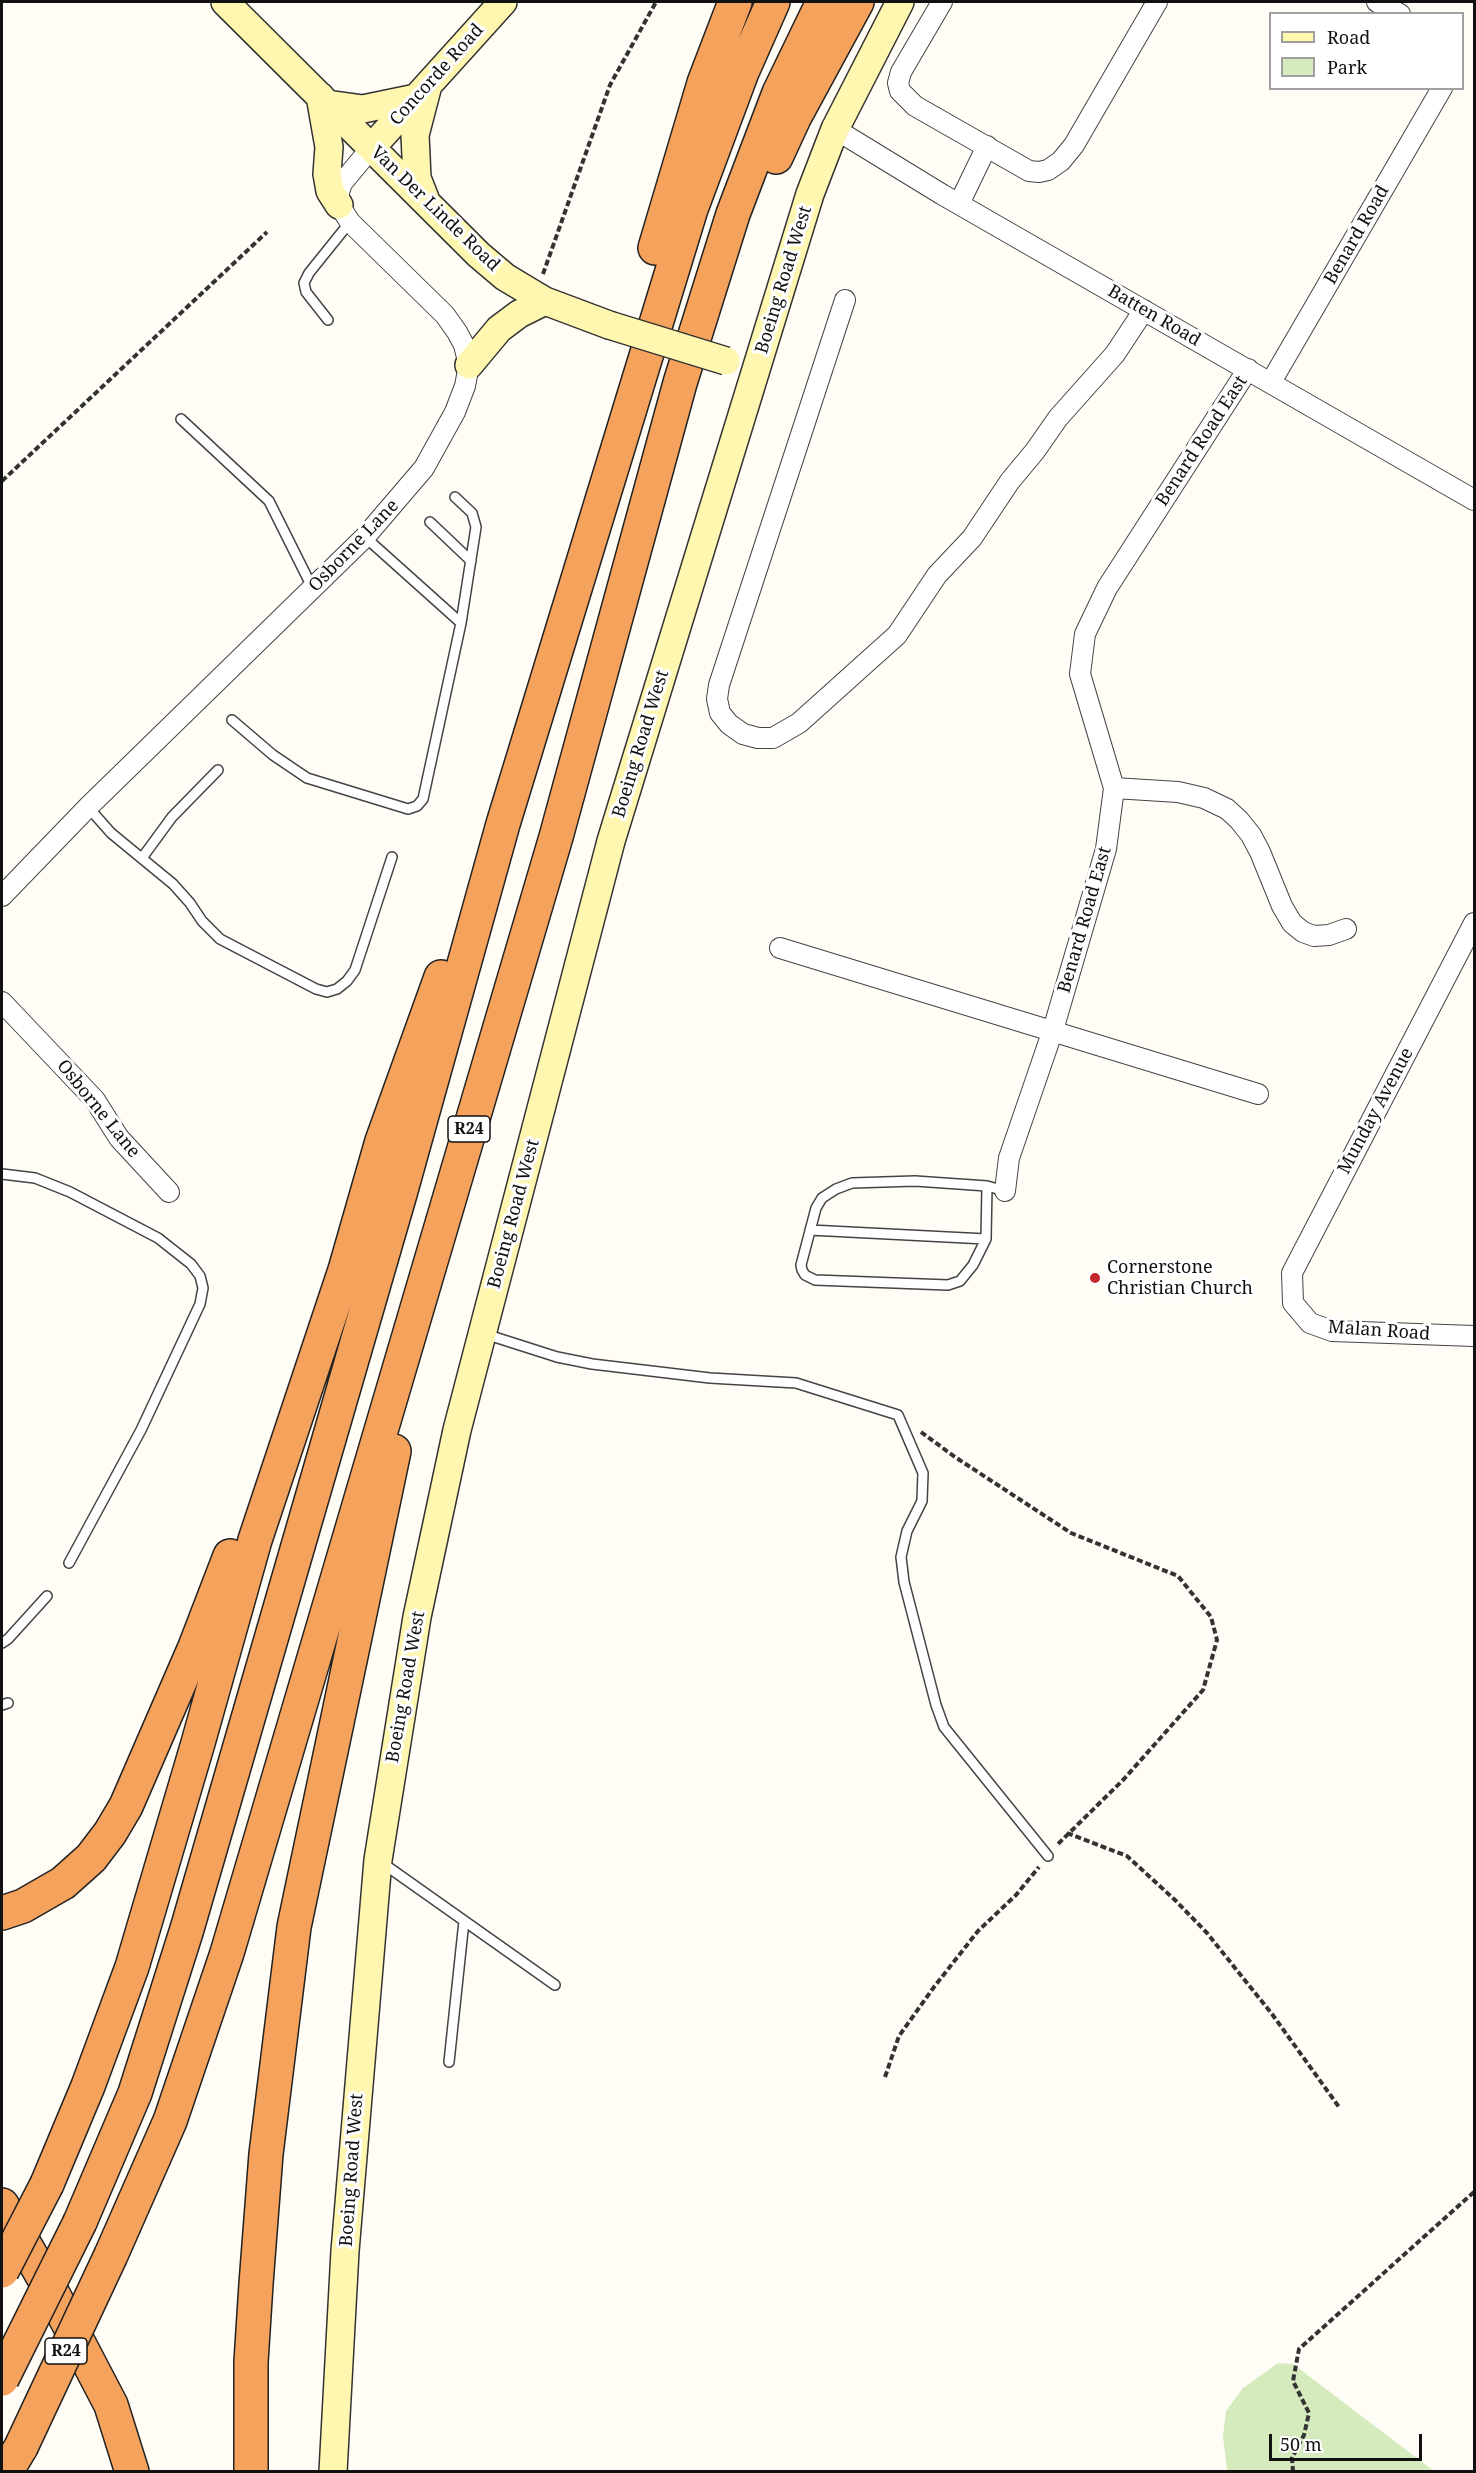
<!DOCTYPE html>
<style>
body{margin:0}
#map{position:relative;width:1476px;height:2473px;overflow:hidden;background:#fffdf5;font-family:"Noto Serif",serif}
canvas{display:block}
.frame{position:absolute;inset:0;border:3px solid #111;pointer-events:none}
.legend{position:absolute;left:1269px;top:12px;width:195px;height:78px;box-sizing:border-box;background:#fff;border:2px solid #a0a0a0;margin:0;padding:8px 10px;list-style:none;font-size:18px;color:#111}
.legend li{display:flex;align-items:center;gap:12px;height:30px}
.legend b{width:30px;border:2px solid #a0a0a0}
.scale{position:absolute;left:1269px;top:2434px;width:153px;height:27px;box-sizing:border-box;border:3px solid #111;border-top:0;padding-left:8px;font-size:18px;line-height:21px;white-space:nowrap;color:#111;-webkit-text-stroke:4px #fff;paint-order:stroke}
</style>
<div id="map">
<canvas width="1476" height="2473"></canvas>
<div class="frame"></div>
<ul class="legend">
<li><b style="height:8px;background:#fff6b0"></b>Road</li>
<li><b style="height:16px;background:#d5ebbd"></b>Park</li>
</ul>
<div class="scale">50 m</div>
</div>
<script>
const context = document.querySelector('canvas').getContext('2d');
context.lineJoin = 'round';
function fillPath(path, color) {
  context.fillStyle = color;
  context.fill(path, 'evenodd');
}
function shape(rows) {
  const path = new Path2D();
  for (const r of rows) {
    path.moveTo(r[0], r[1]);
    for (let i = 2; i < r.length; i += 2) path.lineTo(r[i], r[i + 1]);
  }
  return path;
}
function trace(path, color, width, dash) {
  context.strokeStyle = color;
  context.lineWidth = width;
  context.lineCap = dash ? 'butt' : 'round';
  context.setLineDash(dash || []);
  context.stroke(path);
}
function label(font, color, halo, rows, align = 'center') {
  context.font = font + ' "Noto Serif",serif';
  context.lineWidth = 6;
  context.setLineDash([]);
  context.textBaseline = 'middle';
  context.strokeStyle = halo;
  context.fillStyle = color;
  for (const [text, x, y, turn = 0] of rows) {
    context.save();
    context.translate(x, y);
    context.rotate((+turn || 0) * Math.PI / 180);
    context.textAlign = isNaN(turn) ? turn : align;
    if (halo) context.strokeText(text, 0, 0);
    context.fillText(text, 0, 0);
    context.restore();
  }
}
fillPath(shape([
 [1278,2363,1293,2364,1434,2471,1227,2471,1223,2436,1226,2411,1243,2388]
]), '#d5ebbd');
const lane = shape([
 [328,320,306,292,304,283,309,273,350,222],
 [181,419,269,501,313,589],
 [430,522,471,561],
 [365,537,461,623,476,527,472,513,455,497],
 [232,720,273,755,307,778,408,809,417,806,423,799,461,623],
 [88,807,111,833,173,884,190,903,202,921,220,939,316,989,327,992,337,989,347,981,355,970,392,857],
 [142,858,172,817,218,770],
 [2,1174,35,1178,70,1192,158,1238,191,1264,200,1276,203,1288,200,1304,141,1430,69,1563],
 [987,1186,986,1239,973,1265,960,1281,948,1285,815,1280,805,1275,802,1270,801,1265,816,1208,822,1198,836,1189,852,1183,915,1181,987,1186,1005,1191],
 [810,1230,986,1239],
 [485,1334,557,1357,592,1364,710,1378,796,1383,898,1415,923,1473,922,1501,907,1531,901,1557,904,1582,936,1705,944,1727,1048,1856],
 [2,1643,8,1639,47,1596],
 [2,1705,8,1703],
 [381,1862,555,1985],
 [449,2062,464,1921]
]);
const street = shape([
 [942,2,901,72,898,83,900,91,915,106,1029,171,1039,172,1048,170,1061,161,1074,145,1157,2],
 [1377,2,1400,14],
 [835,129,943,195,1474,500],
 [959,204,987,146],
 [845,300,719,685,717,699,720,713,729,724,743,734,758,738,773,738,799,723,897,635,937,575,972,538,1010,481,1035,451,1058,418,1115,354,1144,310],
 [1271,382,1442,88],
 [1114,788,1178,792,1204,798,1227,809,1239,820,1251,835,1260,852,1282,906,1292,923,1303,932,1314,936,1329,935,1346,929],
 [2,896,88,807,365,537,424,468,455,412,465,386,469,365,464,345,457,332,445,315,350,222,339,205,339,192,342,183,372,147],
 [1474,923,1292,1273,1293,1303,1310,1323,1332,1331,1474,1336],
 [780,948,1258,1094],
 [2,1002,95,1100,119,1138,169,1192],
 [1005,1191,1009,1158,1053,1030,1106,849,1114,788,1080,674,1085,634,1107,588,1248,369]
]);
const secondary = shape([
 [225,2,479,255,505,277,545,301,609,325],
 [320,96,329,147,327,174,330,191,339,205],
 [327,104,363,109,416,98],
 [372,147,503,2],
 [426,201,417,178,415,135,427,89],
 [469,365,499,329,519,314,545,301],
 [333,2472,345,2251,378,1860,417,1617,457,1430,611,841,810,194,835,129,900,2]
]);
const highway = shape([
 [776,157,794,118,857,2],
 [655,248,704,83,735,2],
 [2,1913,23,1906,63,1883,91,1858,110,1833,126,1806,195,1647,230,1556],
 [47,2184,88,2086,132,1967,198,1743,255,1540,345,1270,382,1141,441,977],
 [2,2205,53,2294,111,2405,132,2472],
 [80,2222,135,2093,187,1929,400,1194,503,824,691,209,742,72,773,2],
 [111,2255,170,2121,227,1953,556,837,680,383,733,214,779,93,823,2],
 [6,2472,21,2447],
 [251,2472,251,2362,256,2284,266,2154,294,1927,394,1451]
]);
trace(lane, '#444', 12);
trace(street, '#444', 22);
trace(secondary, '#333', 30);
trace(highway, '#222', 36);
trace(shape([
 [543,274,610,85,656,2],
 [2,481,267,232],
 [921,1432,955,1457,1071,1533,1178,1576,1211,1617,1217,1640,1203,1690,1124,1779,1057,1845],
 [1067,1833,1127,1856,1175,1900,1207,1933,1272,2014,1339,2107],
 [885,2077,899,2036,934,1987,978,1931,1016,1895,1039,1867],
 [1293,2472,1292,2458,1304,2435,1309,2413,1293,2381,1299,2349,1474,2192]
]), '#333', 4, [6, 3]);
trace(lane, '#fff', 9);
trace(street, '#fff', 20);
trace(secondary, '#fff6b0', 27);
trace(highway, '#f5a25d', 33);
const secondaryBridge = shape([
 [609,325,726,361]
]);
const highwayBridge = shape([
 [2,2271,47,2184],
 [2,2379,80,2222],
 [21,2447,111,2255]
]);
trace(secondaryBridge, '#333', 30, []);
trace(highwayBridge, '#222', 36, []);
trace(secondaryBridge, '#fff6b0', 27);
trace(highwayBridge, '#f5a25d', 33);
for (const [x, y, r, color] of [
 [1095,1278,6,"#c4262e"]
]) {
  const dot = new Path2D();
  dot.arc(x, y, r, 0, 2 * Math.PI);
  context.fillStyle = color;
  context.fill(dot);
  trace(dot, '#fff', 2);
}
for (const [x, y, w] of [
 [469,1129,42],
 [66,2351,42]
]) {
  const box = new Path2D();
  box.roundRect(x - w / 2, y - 13, w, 26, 4.5);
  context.fillStyle = '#fff';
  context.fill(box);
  trace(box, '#111', 1.5);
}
label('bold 16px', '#111', null, [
 ["R24",469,1129],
 ["R24",66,2351]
]);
label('18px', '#111', '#fff', [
 ["Concorde Road",437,75,-48],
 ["Van Der Linde Road",435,209,44],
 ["Benard Road",1357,235,-60],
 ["Boeing Road West",784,280,-73],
 ["Batten Road",1154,316,30],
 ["Benard Road East",1202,441,-57],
 ["Osborne Lane",354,546,-46],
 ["Boeing Road West",641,744,-73],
 ["Benard Road East",1085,920,-74],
 ["Osborne Lane",98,1109,51],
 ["Munday Avenue",1376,1111,-62],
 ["Boeing Road West",514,1214,-75],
 ["Malan Road",1379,1331,4],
 ["Boeing Road West",406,1687,-80],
 ["Boeing Road West",352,2170,-86]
]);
label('18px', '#111', '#fff', [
 ["Cornerstone",1107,1268],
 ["Christian Church",1107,1289]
], 'left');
</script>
